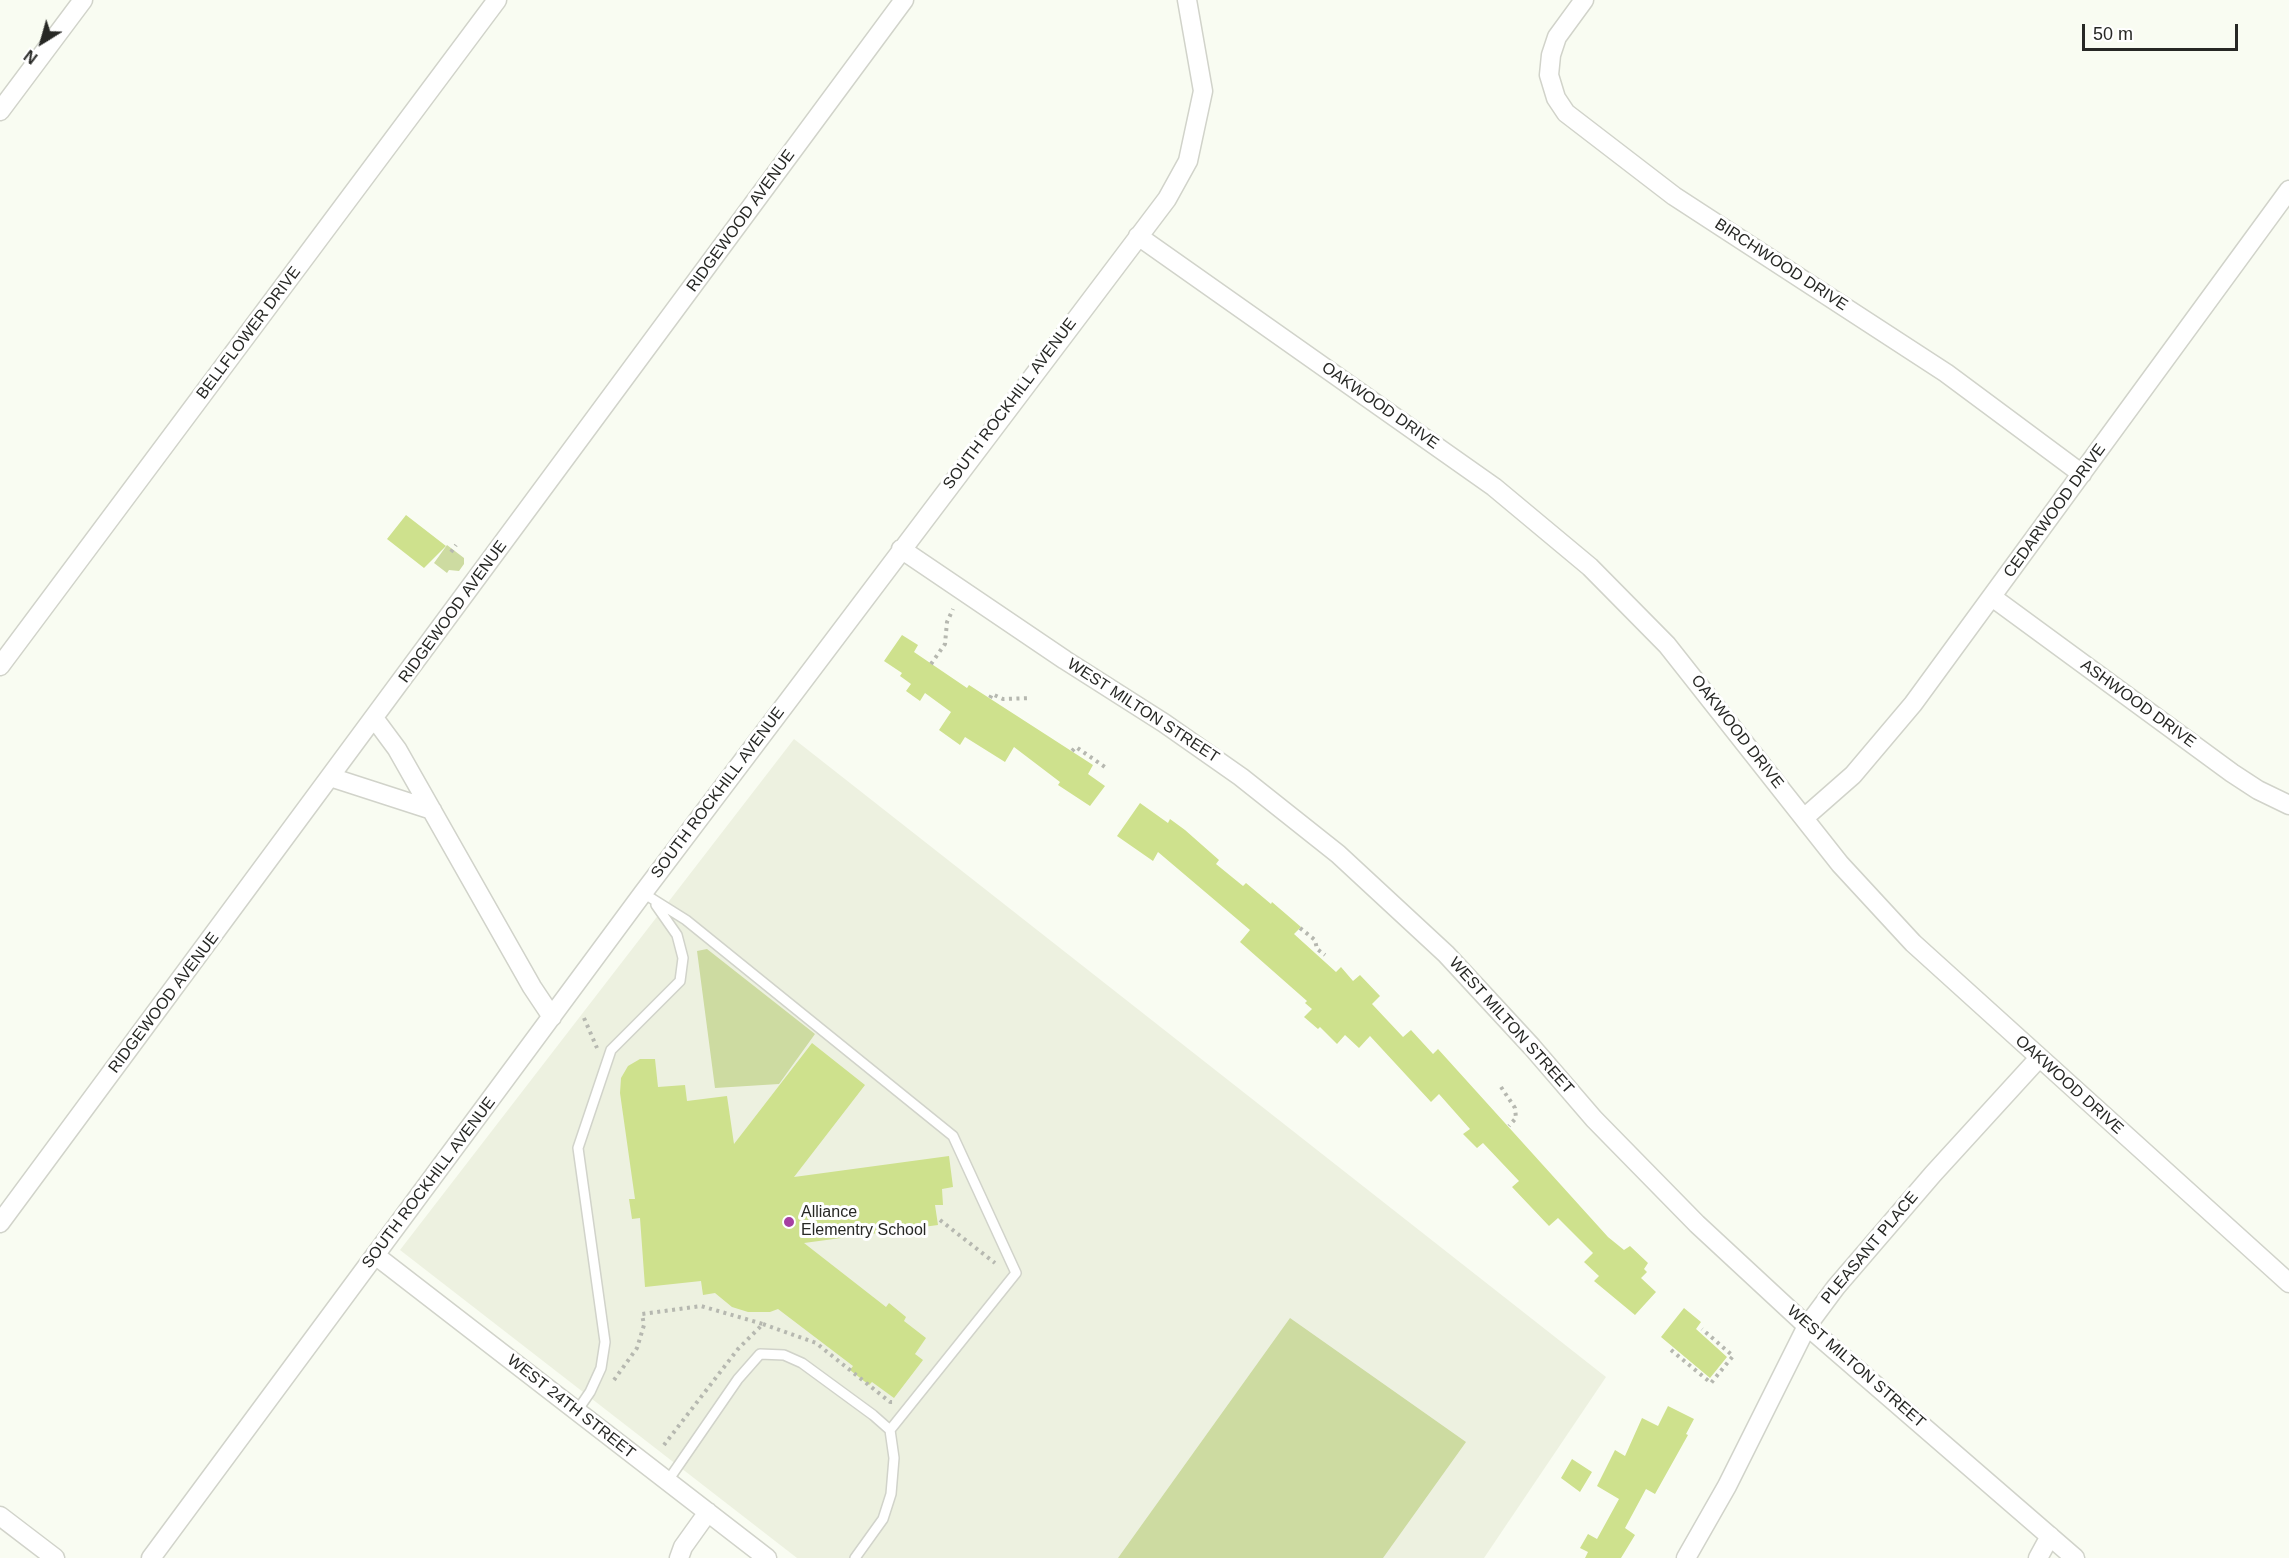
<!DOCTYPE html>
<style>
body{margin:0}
#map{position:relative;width:2289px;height:1558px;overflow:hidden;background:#f9fcf2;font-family:Arial,sans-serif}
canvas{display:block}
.north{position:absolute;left:12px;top:12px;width:60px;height:60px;-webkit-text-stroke:4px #fff;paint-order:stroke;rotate:217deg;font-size:16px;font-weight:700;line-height:24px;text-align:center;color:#272825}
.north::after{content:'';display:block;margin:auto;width:21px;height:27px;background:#272825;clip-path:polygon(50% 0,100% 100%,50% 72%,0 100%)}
.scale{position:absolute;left:2082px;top:24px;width:156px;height:27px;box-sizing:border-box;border:3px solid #272825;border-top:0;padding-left:8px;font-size:18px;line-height:21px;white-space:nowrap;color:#272825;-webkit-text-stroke:4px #fff;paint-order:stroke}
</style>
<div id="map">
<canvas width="2289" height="1558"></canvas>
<div class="north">N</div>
<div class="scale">50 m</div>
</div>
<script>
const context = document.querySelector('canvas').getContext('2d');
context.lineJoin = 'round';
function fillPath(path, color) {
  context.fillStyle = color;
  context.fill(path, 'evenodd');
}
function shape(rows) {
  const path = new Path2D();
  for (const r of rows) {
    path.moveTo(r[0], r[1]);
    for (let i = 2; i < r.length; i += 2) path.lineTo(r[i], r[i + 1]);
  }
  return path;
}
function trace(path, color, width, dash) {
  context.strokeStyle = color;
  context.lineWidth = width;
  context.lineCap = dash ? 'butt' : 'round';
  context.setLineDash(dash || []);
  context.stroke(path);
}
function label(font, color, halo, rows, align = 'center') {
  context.font = font + ' Arial,sans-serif';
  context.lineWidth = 6;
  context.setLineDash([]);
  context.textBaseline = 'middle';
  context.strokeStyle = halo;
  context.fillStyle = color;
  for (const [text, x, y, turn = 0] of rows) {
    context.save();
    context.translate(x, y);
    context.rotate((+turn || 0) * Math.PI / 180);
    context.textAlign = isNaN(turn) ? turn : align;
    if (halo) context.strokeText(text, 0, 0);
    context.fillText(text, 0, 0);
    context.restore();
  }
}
fillPath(shape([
 [794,739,1606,1377,1484,1558,797,1558,400,1250]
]), '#edf1e0');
fillPath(shape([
 [447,545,464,558,464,564,459,571,449,570,447,573,434,563],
 [707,949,815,1034,779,1084,715,1088,697,951],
 [1290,1318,1466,1442,1383,1558,1118,1558]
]), '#cddba1');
fillPath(shape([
 [406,515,446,546,424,568,387,539],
 [902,635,918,645,914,652,967,688,969,685,1093,765,1088,774,1105,786,1090,806,1058,785,1060,782,1014,747,1005,762,965,737,960,745,939,730,951,712,925,693,920,701,906,691,911,684,900,676,902,673,884,661],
 [1140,803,1168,823,1170,819,1185,830,1219,860,1216,864,1243,886,1246,883,1271,904,1272,902,1301,927,1294,934,1336,972,1341,967,1353,981,1360,975,1380,996,1372,1004,1403,1037,1411,1030,1433,1054,1438,1049,1608,1237,1624,1250,1630,1246,1648,1263,1644,1269,1647,1272,1641,1278,1656,1292,1635,1315,1594,1281,1599,1276,1584,1262,1593,1253,1558,1218,1549,1226,1512,1187,1519,1181,1483,1143,1477,1148,1463,1134,1470,1129,1439,1094,1431,1102,1370,1036,1359,1048,1345,1035,1337,1044,1320,1027,1318,1029,1304,1017,1312,1009,1305,1003,1307,1001,1240,942,1250,930,1158,852,1153,861,1117,836],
 [812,1043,865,1085,794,1177,949,1156,953,1187,942,1189,943,1205,935,1205,938,1225,804,1243,886,1307,889,1303,906,1317,904,1321,926,1338,915,1354,923,1360,894,1398,872,1382,869,1385,850,1370,853,1366,778,1309,770,1312,748,1312,732,1307,715,1293,703,1295,701,1281,645,1287,640,1218,632,1219,629,1199,635,1199,620,1093,621,1078,628,1066,640,1059,655,1059,658,1087,685,1085,687,1101,727,1096,734,1144],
 [1684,1308,1701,1322,1696,1329,1727,1357,1710,1378,1661,1337],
 [1668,1406,1694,1419,1686,1434,1688,1435,1655,1494,1646,1489,1625,1528,1635,1535,1621,1558,1585,1558,1588,1552,1580,1548,1588,1534,1597,1539,1619,1499,1597,1486,1615,1450,1625,1456,1642,1418,1658,1426],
 [1572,1459,1592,1472,1580,1492,1561,1478]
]), '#cee18d');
const lane = shape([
 [643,893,686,920,953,1136,1016,1273,890,1430],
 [577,1411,590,1392,601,1368,605,1342,578,1148,611,1050,680,981,683,958,677,935,656,905],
 [667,1482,738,1379,760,1354,784,1355,802,1363,873,1415,890,1430,894,1458,891,1494,883,1519,855,1558]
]);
const street = shape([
 [1584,0,1557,37,1551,55,1549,75,1556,98,1566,113,1674,196,1946,373,2082,474],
 [0,111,83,0],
 [1138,236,1494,487,1590,567,1667,645,1840,864,1913,943,2289,1283],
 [901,549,1065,660,1164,723,1241,777,1338,854,1446,954,1532,1047,1594,1119,1697,1224,1807,1326,2075,1558],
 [1992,597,2232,773,2258,790,2289,805],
 [0,666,497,0],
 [374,718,397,749,532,987,552,1017],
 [330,777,432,810],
 [1804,818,1853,775,1913,704,2289,190],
 [0,1223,904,0],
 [375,1255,767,1558],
 [0,1516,55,1558],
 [151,1558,643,893,1167,199,1188,161,1203,91,1187,0],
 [679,1558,683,1547,708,1512],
 [1686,1558,1727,1486,1807,1326,1836,1287,1933,1174,2039,1058],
 [2038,1558,2050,1536]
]);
trace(lane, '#d1d3ca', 12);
trace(street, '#d1d3ca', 21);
trace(shape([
 [451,552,456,545],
 [931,664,945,644,947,622,953,609],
 [990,698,992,694,1003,699,1031,698],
 [1072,751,1076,747,1105,767],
 [1300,928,1315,940,1317,949,1325,955],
 [584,1018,597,1048],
 [1501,1087,1515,1108,1516,1118,1509,1126],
 [940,1220,995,1263],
 [763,1324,816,1343,890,1402,895,1402],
 [1671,1350,1711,1383,1733,1356,1702,1329],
 [614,1380,637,1348,644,1325,642,1314,701,1306,763,1324,738,1349,664,1445]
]), '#b6b8b0', 4, [3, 4.5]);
trace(lane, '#fff', 9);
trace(street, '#fff', 18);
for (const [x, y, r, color] of [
 [789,1222,6,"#a63fa2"]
]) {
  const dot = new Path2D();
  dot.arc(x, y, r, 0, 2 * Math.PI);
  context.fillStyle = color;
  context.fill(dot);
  trace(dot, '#fff', 2);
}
label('16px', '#272825', '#fff', [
 ["RIDGEWOOD AVENUE",741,221,-54],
 ["BIRCHWOOD DRIVE",1781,265,33],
 ["BELLFLOWER DRIVE",249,333,-53],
 ["SOUTH ROCKHILL AVENUE",1010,404,-53],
 ["OAKWOOD DRIVE",1380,406,35],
 ["CEDARWOOD DRIVE",2055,511,-54],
 ["RIDGEWOOD AVENUE",453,612,-54],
 ["ASHWOOD DRIVE",2138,704,36],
 ["WEST MILTON STREET",1143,711,33],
 ["OAKWOOD DRIVE",1737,732,52],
 ["SOUTH ROCKHILL AVENUE",718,793,-53],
 ["RIDGEWOOD AVENUE",164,1003,-53],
 ["WEST MILTON STREET",1511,1026,48],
 ["OAKWOOD DRIVE",2069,1085,42],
 ["SOUTH ROCKHILL AVENUE",429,1183,-53],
 ["PLEASANT PLACE",1870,1248,-50],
 ["WEST MILTON STREET",1856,1367,41],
 ["WEST 24TH STREET",571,1407,38]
]);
label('16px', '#272825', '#fff', [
 ["Alliance",801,1213],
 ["Elementry School",801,1231]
], 'left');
</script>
